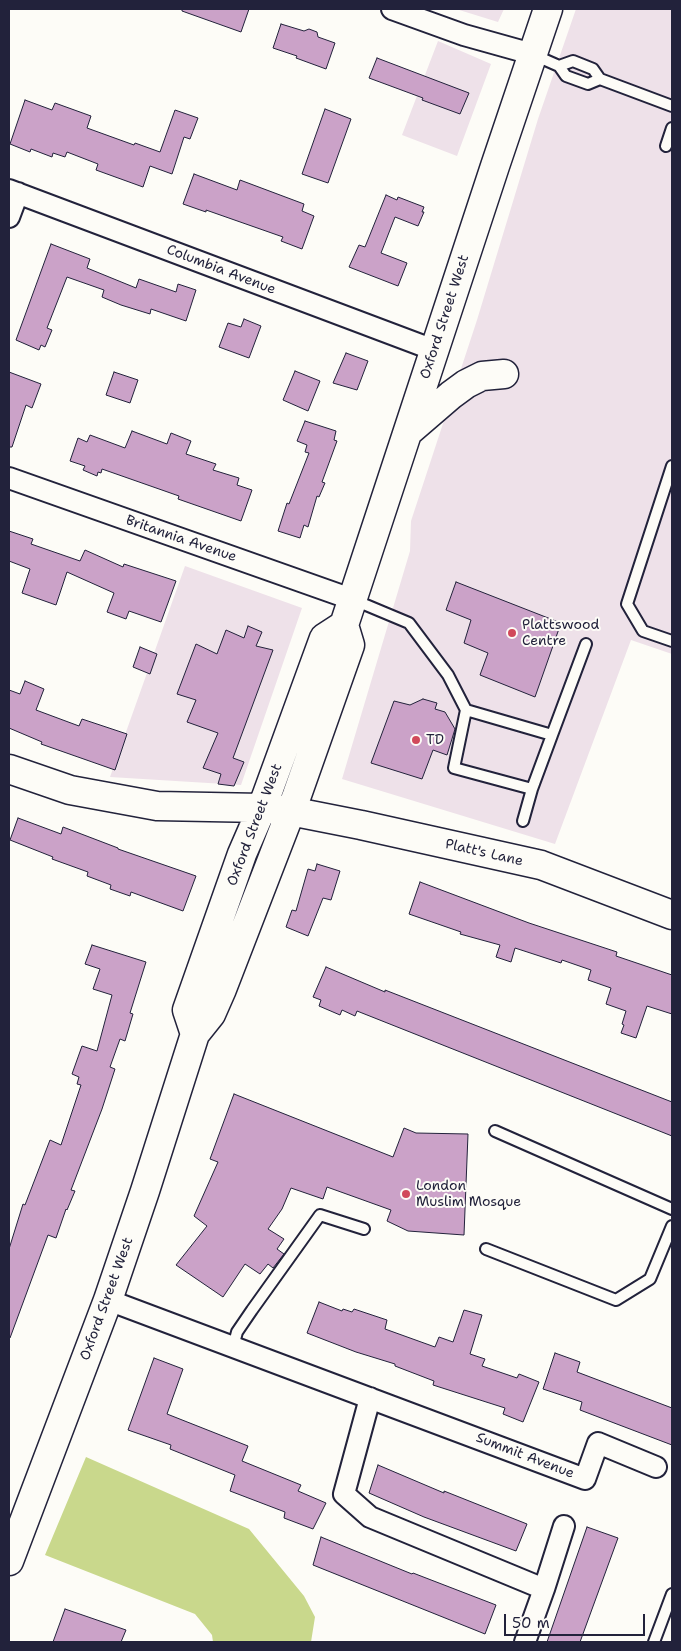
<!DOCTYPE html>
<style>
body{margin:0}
#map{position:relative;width:681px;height:1651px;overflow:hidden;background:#fdfcf7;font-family:"Shantell Sans",sans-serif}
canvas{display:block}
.frame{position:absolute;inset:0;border:10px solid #22223b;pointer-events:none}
.scale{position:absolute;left:504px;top:1614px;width:141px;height:22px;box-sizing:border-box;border:2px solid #22223b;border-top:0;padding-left:6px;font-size:15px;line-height:18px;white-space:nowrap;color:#22223b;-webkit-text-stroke:4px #fdfcf7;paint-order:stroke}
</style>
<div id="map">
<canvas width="681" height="1651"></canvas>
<div class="frame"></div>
<div class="scale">50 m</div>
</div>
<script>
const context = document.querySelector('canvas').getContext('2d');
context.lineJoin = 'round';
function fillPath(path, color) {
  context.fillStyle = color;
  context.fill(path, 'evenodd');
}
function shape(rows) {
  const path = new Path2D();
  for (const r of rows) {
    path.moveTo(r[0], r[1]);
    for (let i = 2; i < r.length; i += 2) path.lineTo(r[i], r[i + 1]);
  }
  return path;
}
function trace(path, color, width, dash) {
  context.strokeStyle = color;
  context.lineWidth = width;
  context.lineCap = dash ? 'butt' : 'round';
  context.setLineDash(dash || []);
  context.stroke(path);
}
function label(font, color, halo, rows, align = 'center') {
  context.font = font + ' "Shantell Sans",sans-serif';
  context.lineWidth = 4;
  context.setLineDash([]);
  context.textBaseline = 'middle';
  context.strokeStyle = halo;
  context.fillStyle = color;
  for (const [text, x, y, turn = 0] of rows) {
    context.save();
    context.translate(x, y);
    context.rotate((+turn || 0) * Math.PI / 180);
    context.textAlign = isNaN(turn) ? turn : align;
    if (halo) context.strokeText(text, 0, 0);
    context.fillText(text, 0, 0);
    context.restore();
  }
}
fillPath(shape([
 [456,9,504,9,498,22],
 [576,9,672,9,672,654,631,640,555,844,342,779,410,551,411,521,477,320,538,119],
 [438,41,491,64,457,156,402,135],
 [185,566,302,608,241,785,110,777]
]), '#eee1e9');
fillPath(shape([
 [86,1457,249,1529,304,1596,315,1617,311,1642,213,1642,212,1635,195,1614,45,1555]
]), '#c9d88c');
const building = shape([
 [182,9,249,9,241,32,182,11,182,9],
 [281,24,304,31,309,29,317,32,318,37,335,43,326,69,296,58,297,56,273,48,281,24],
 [377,58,469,93,460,114,422,100,423,98,369,78,377,58],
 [25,100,52,110,55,103,91,116,87,128,134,145,135,143,160,152,175,110,198,118,190,139,184,137,172,174,150,166,143,187,96,170,98,164,67,152,65,157,53,153,52,157,31,149,30,152,10,144,25,100],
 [325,109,351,119,328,183,302,174,325,109],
 [194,174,237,190,240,180,304,204,302,211,314,216,302,249,281,241,283,237,206,210,206,212,183,204,194,174],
 [386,195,397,200,398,197,424,207,422,212,424,212,418,226,395,217,381,253,407,263,398,286,349,267,359,245,365,247,386,195],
 [51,244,90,259,87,268,136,288,139,279,176,292,178,284,196,290,186,321,151,309,150,314,121,305,102,297,104,290,67,277,47,328,52,330,45,347,41,345,39,350,16,340,51,244],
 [244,319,261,326,249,358,219,347,228,323,241,327,244,319],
 [346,353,368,361,357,390,333,383,346,353],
 [295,371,320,381,308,411,283,400,295,371],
 [9,372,41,384,32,408,26,405,12,447,9,447,9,372],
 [114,372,138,380,130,403,106,395,114,372],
 [305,421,336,431,334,440,337,441,322,482,325,483,319,497,317,496,308,527,304,525,300,538,278,531,287,503,289,504,309,453,305,452,307,445,297,441,305,421],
 [132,431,167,444,171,433,191,441,186,454,216,464,213,470,239,478,237,485,252,490,241,521,178,499,179,496,102,469,101,473,98,472,97,476,83,470,85,466,70,461,78,438,87,442,90,435,125,448,132,431],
 [9,531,33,539,31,544,80,561,85,550,123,567,124,564,176,581,161,622,129,611,126,619,107,612,114,593,67,572,56,605,22,593,30,569,9,561,9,531],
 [456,582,561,623,535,697,480,675,488,653,464,643,471,620,446,610,456,582],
 [248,626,262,632,256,646,273,650,233,758,244,762,234,786,218,784,221,774,203,768,218,733,187,722,196,700,177,694,196,644,217,654,226,630,244,638,248,626],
 [140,647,157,654,150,674,133,667,140,647],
 [25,681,44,689,36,710,79,726,82,719,127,734,115,770,41,744,42,742,9,728,9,690,20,694,25,681],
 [423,699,437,703,435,709,445,712,455,729,447,755,433,750,422,779,371,763,394,701,410,705,423,699],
 [18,818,61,834,63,827,118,848,118,849,196,876,183,911,131,892,130,896,110,889,111,885,87,876,88,872,52,859,53,857,10,840,18,818],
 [317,864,340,871,331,900,323,898,308,936,286,927,292,910,296,911,308,869,315,871,317,864],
 [420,882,529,923,617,952,616,956,672,975,672,1014,647,1006,636,1038,621,1033,624,1025,622,1024,626,1011,606,1004,611,988,588,980,591,970,562,960,561,963,515,948,511,962,496,957,500,945,460,934,461,932,409,914,420,882],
 [92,945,146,962,130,1013,133,1014,125,1041,120,1039,110,1067,115,1069,102,1109,71,1190,75,1191,67,1210,66,1209,56,1238,48,1235,10,1338,9,1338,9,1249,23,1204,25,1205,50,1140,61,1145,81,1085,77,1084,79,1077,72,1074,82,1046,97,1051,112,995,93,989,100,969,85,964,92,945],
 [326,967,385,992,385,990,672,1102,672,1136,357,1011,355,1016,342,1010,340,1015,319,1006,321,1000,313,997,326,967],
 [234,1094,393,1157,404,1128,416,1133,468,1134,464,1235,408,1231,387,1221,391,1210,327,1187,323,1199,291,1188,282,1209,268,1229,284,1239,277,1249,284,1254,273,1268,268,1264,260,1274,245,1264,223,1297,176,1265,207,1226,194,1216,218,1162,210,1159,234,1094],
 [319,1302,342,1311,343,1309,352,1312,354,1309,387,1320,385,1329,435,1347,439,1337,453,1342,464,1310,482,1315,470,1354,485,1359,482,1366,517,1378,519,1374,539,1382,523,1422,503,1414,505,1408,433,1385,434,1381,395,1366,395,1364,356,1352,307,1333,319,1302],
 [555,1353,580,1362,577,1372,672,1408,672,1445,580,1410,582,1402,543,1389,555,1353],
 [154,1358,183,1369,167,1414,248,1446,242,1461,301,1485,298,1491,326,1503,313,1529,284,1518,285,1512,230,1491,235,1475,170,1449,171,1445,128,1430,154,1358],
 [378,1465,444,1493,444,1491,527,1524,516,1551,424,1517,369,1493,378,1465],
 [587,1527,618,1538,580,1642,547,1642,587,1527],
 [321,1537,412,1574,413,1573,496,1605,485,1634,313,1565,321,1537],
 [65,1609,126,1630,121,1642,53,1642,65,1609]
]);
fillPath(building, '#cba2c8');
trace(building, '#22223b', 1);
const lane = shape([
 [534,55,559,66,566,76,588,84,600,79,593,69,573,61,559,66],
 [600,79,672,106],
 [666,146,672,128],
 [672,466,627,604,643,631,672,641],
 [354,600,409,623,448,675,466,710,454,768,532,789,523,821],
 [466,710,552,735,586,644],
 [532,789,552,735],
 [495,1131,672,1209],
 [486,1249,616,1300,650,1279,672,1226],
 [233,1347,237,1332,252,1310,320,1215,364,1229],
 [654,1642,672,1594]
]);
const street = shape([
 [392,9,464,35,532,54],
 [9,190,434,350],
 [9,217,18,193],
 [9,478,354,600],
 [108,1300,585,1479,598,1443,656,1467],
 [370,1398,344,1494,370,1517,544,1589],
 [525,1642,544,1589,564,1526]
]);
const secondary = shape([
 [408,432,451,395,466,384,482,376,504,374],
 [9,769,70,790,157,806,262,808,290,811,361,825,541,865,672,915],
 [195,1034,187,1010,242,854,262,808,324,638,344,625],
 [9,1561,108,1300,145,1191,195,1034,211,1014,222,989,297,795,350,645,344,625,495,166,548,9]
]);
trace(lane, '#22223b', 14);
trace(street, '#22223b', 24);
trace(secondary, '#22223b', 31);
trace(lane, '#fdfcf7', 10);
trace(street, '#fdfcf7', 20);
trace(secondary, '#fdfcf7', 28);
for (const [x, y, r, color] of [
 [512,633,5,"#d1495b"],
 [416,740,5,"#d1495b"],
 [406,1194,5,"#d1495b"]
]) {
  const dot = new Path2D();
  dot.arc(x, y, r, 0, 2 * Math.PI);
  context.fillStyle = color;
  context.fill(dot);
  trace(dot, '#fdfcf7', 2);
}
label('14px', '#22223b', '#fdfcf7', [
 ["Columbia Avenue",221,270,21],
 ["Oxford Street West",445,317,-72],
 ["Britannia Avenue",181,539,19],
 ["Oxford Street West",255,825,-69],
 ["Platt's Lane",484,853,13],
 ["Oxford Street West",107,1299,-70],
 ["Summit Avenue",525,1456,21]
]);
label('14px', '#22223b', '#fdfcf7', [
 ["Plattswood",522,625],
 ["Centre",522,641],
 ["TD",426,740],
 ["London",416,1186],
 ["Muslim Mosque",416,1202]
], 'left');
</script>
